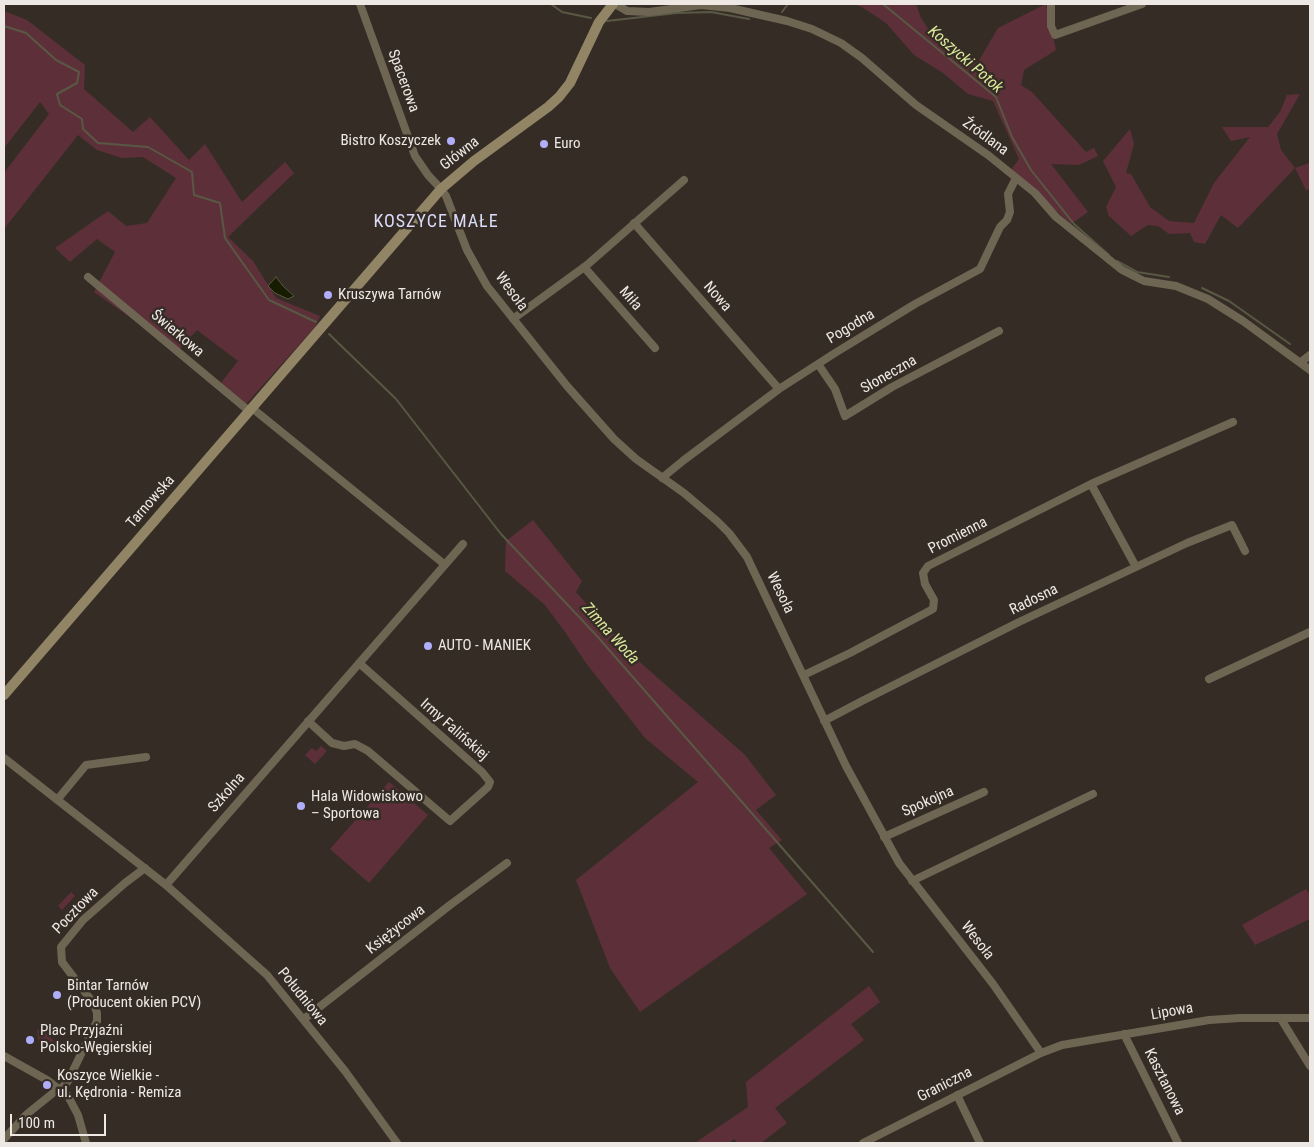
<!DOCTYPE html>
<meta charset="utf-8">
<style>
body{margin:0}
#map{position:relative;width:1314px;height:1147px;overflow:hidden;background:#352d25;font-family:"Roboto Condensed",sans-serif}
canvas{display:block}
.frame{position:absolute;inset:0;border:5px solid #eee8e4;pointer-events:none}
.scale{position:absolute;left:10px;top:1114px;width:96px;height:22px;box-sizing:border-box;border:2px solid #eee8e4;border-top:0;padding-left:6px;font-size:15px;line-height:18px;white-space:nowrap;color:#eee8e4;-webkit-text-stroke:4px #352d25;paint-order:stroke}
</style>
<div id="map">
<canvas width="1314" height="1147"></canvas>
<div class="frame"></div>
<div class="scale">100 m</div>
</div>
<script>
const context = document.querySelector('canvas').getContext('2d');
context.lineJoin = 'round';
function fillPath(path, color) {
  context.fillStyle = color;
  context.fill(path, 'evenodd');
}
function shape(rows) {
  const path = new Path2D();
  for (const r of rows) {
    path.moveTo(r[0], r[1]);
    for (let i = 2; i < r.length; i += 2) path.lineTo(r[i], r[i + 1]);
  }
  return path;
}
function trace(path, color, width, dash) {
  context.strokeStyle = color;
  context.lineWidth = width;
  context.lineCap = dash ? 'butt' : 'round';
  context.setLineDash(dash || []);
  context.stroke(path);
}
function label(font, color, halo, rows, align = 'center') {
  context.font = font + ' "Roboto Condensed",sans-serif';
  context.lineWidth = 5;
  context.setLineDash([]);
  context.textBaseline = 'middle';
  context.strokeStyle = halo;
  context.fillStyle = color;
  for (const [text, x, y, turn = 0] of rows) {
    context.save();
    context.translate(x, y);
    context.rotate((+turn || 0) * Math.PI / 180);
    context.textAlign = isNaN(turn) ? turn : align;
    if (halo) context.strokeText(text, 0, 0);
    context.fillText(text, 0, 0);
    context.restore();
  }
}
fillPath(shape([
 [852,4,916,4,921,18,939,45,977,64,998,28,1046,4,1056,50,1024,70,1021,85,1032,92,1086,152,1094,148,1098,156,1079,165,1051,164,1088,212,1071,224,1011,170,1019,159,993,101,968,94,943,73,914,55,886,23,862,7],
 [4,11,27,20,85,65,84,89,133,132,150,117,189,160,205,144,242,202,285,162,294,173,228,237,253,261,276,298,320,316,315,327,246,404,220,384,238,361,197,330,178,351,94,292,115,252,97,239,70,262,55,248,108,211,126,226,147,223,176,178,143,157,122,158,97,150,78,135,4,229,4,173,49,114,40,102,4,148],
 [1300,94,1277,134,1281,150,1295,168,1310,163,1310,189,1306,190,1295,168,1238,228,1221,215,1205,244,1194,242,1190,233,1169,234,1158,226,1148,225,1131,236,1109,216,1106,207,1116,187,1103,161,1130,129,1134,144,1126,173,1131,174,1150,207,1169,221,1194,223,1214,183,1250,137,1231,141,1222,127,1268,127,1280,112,1287,95],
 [533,520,582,581,576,592,633,656,745,755,776,795,756,810,782,840,769,848,807,894,640,1012,610,968,576,880,698,782,645,738,586,663,565,632,545,605,505,571,506,541],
 [321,746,327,751,315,764,305,755,312,748,316,751],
 [389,782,428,815,369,883,330,849],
 [1306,889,1310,895,1310,919,1255,945,1242,925],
 [71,892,75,896,62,910,58,906],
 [869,986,880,1002,851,1024,864,1040,775,1108,787,1123,761,1143,738,1143,734,1139,729,1143,695,1143,748,1107,746,1082],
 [42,1029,58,1045,55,1047,39,1044,37,1030]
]), '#5d3039');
const water = shape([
 [276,277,283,286,294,296,288,299,275,293,268,286,276,277]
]);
fillPath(water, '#171b00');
trace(water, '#585844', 1);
trace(shape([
 [551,4,562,12,591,18],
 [883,4,996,97,1012,137,1031,170,1074,224,1109,255],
 [782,12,788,4],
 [607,21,677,13,711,12,749,19],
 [4,26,26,33,56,60,79,72,77,83,57,94,60,105,82,119,83,129,98,143,148,147,192,172,194,195,220,203,225,238,269,300,316,322],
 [1117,261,1137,272,1169,277],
 [1202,288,1229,301,1290,344],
 [329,334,396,399,501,534,597,636,873,952]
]), '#585844', 2);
trace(shape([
 [360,4,415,156,428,175,441,189,446,196,467,250,487,286,567,386,614,439,636,459,684,493,717,521,729,533,747,557,846,766,899,863,993,984,1041,1053],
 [615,4,627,11,649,12,701,5,730,8,787,21,812,29,841,43,862,58,916,105,988,155,1035,193,1056,217,1122,270,1144,281,1176,286,1208,299,1243,321,1310,370],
 [1051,4,1051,26,1055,35,1142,4],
 [634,223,779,389],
 [584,267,655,348],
 [88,277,249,411],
 [513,319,587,265,684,180],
 [1301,362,1310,355],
 [818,364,835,389,845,416,892,387,999,331],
 [252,408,444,564],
 [662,478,684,460,779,389,835,353,915,304,980,269,1000,227,1007,220,1010,212,1008,194,1016,178],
 [1091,484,1136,567],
 [804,675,850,653,933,609,934,600,925,584,923,573,928,566,1091,484,1233,422],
 [1209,679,1310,632],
 [308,721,332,743,344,746,355,744,368,751,450,821,488,787,490,782,482,772,359,663],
 [824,721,862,701,1019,622,1187,543,1232,525,1245,551],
 [4,758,166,885,267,975,345,1071,397,1143],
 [57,800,86,765,146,757],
 [884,837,984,792],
 [912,881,1093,794],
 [166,885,463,544],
 [304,1019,450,905,507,863],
 [1281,1019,1310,1066],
 [1124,1034,1178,1143],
 [4,1056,47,1080,68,1096,78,1115,86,1143],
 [957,1095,980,1143],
 [4,1139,27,1114,53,1093,61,1089,68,1081,97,1021,97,1013,94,1004,62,962,61,947,83,920,125,883,145,868],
 [863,1143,1041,1053,1062,1045,1209,1020,1240,1018,1310,1018]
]), '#6e6653', 8);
trace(shape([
 [4,695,441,189,474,161,548,107,559,97,570,83,599,22,613,4]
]), '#928566', 10);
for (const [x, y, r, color] of [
 [451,141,5,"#b0aefa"],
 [544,144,5,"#b0aefa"],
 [328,295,5,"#b0aefa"],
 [428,646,5,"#b0aefa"],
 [301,806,5,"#b0aefa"],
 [57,995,5,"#b0aefa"],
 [30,1040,5,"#b0aefa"],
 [47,1085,5,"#b0aefa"]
]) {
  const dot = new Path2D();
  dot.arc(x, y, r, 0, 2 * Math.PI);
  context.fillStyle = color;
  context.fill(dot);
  trace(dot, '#352d25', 2);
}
label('15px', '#eee8e4', '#352d25', [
 ["Spacerowa",403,81,70],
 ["Źródlana",985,137,36],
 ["Główna",460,154,-38],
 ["Wesoła",511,292,53],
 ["Nowa",717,297,49],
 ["Miła",630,299,49],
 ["Pogodna",851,327,-31],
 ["Świerkowa",177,334,40],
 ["Słoneczna",889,375,-30],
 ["Tarnowska",151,502,-49],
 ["Promienna",958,536,-27],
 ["Wesoła",780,593,64],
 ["Radosna",1034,600,-26],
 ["Irmy Falińskiej",454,730,41],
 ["Szkolna",227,793,-49],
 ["Spokojna",928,802,-24],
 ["Pocztowa",76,911,-46],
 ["Księżycowa",396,930,-38],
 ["Wesoła",977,941,52],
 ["Południowa",302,997,51],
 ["Lipowa",1172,1012,-10],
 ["Kasztanowa",1164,1082,63],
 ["Graniczna",945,1085,-27]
]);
label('15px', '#eee8e4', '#352d25', [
 ["Bistro Koszyczek",441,141,"right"],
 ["Euro",554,144],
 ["Kruszywa Tarnów",338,295],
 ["AUTO - MANIEK",438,646],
 ["Hala Widowiskowo",311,797],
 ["– Sportowa",311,814],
 ["Bintar Tarnów",67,986],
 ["(Producent okien PCV)",67,1003],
 ["Plac Przyjaźni",40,1031],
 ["Polsko-Węgierskiej",40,1048],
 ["Koszyce Wielkie -",57,1076],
 ["ul. Kędronia - Remiza",57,1093]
], 'left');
label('italic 16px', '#dbe89b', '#352d25', [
 ["Koszycki Potok",965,60,41],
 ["Zimna Woda",610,634,48]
]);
context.letterSpacing = '1px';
label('18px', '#dadbf8', '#352d25', [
 ["KOSZYCE MAŁE",436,222]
]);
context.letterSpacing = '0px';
</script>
